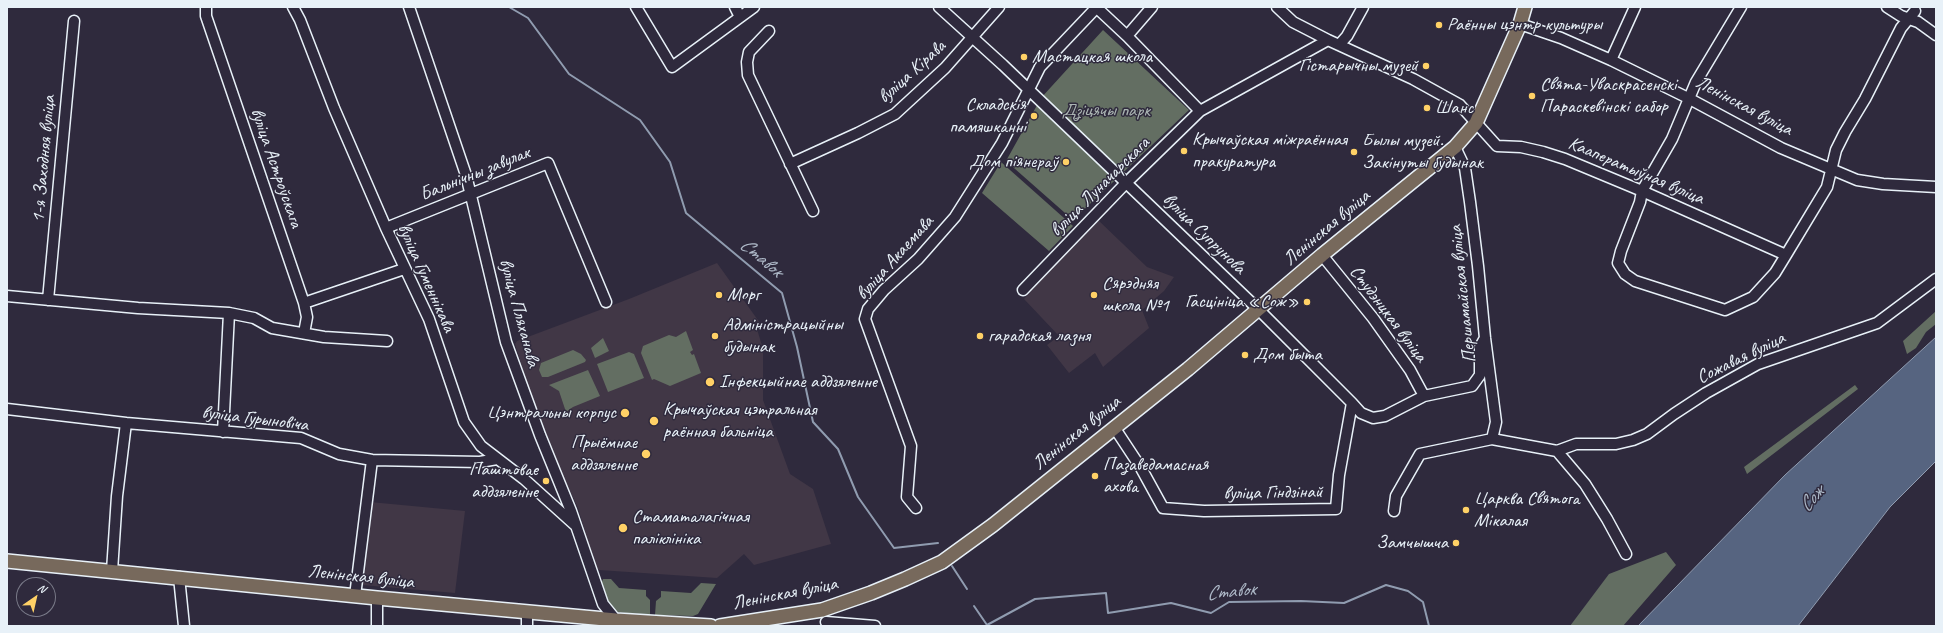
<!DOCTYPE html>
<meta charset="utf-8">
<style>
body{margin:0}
#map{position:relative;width:1943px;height:633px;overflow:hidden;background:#2f2a3d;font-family:Caveat,sans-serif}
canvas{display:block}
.frame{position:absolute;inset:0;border:8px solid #e8f1f8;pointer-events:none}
.north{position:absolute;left:16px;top:577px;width:40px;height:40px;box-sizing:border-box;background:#2f2a3d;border:1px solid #797a88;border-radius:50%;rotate:34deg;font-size:11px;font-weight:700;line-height:16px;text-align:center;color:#e8f1f8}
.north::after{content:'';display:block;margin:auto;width:14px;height:18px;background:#ffd166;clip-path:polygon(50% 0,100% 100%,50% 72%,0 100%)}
</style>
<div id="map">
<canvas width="1943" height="633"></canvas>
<div class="frame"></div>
<div class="north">N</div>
</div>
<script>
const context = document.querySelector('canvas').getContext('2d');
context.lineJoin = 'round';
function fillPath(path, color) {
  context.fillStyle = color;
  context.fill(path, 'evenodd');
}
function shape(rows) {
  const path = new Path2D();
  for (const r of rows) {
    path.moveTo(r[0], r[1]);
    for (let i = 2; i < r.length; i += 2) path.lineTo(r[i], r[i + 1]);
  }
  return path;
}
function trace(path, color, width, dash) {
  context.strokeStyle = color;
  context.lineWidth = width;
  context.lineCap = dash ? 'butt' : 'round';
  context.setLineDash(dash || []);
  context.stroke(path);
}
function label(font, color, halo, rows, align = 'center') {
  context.font = font + ' Caveat,sans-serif';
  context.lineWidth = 3;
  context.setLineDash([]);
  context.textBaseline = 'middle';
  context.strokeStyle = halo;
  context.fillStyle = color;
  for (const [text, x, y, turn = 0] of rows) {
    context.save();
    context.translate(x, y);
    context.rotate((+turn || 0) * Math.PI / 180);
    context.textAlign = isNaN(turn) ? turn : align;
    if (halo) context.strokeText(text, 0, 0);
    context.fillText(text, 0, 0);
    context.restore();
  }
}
fillPath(shape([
 [1097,219,1147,267,1174,277,1164,291,1142,310,1149,328,1103,367,1095,353,1069,373,1047,345,1059,336,1024,299],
 [717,263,760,323,757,329,763,349,763,400,790,474,813,489,831,544,754,565,744,554,717,578,599,570,596,568,578,508,547,442,545,442,515,344,517,341,629,299],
 [370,502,465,511,455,593,362,585]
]), '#413746');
fillPath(shape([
 [1103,30,1189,110,1073,220,1006,161,1041,98],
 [1001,162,1073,226,1049,251,982,193],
 [1936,311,1936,324,1926,332,1916,348,1907,354,1903,341],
 [686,331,693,350,690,352,692,355,694,354,701,373,670,386,654,379,652,380,641,353,643,346,669,335,676,337],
 [603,338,609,351,595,358,591,348],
 [573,350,581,354,586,360,585,362,548,377,542,377,539,370,541,363],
 [629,352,634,354,644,378,608,392,597,364],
 [588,370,600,396,573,407,566,412,559,391,549,385],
 [1855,385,1858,389,1747,474,1744,467],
 [1666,552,1676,565,1623,626,1570,626,1609,574],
 [603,579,611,579,619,588,646,590,646,596,650,600,650,615,615,612,607,606,601,584],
 [701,583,716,584,698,614,693,616,655,615,656,601,661,597,661,591,691,593]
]), '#636e62');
const water = shape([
 [1936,337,1936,461,1890,507,1798,626,1638,626,1785,475,1936,337]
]);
fillPath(water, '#566480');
trace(water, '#909cb0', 1);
trace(shape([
 [509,7,528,18,569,74,640,120,670,162,686,213,782,293,797,347,813,422,838,449,858,497,894,548,938,543],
 [952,566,967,589],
 [974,606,987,625,1035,599,1106,593,1108,613,1171,603,1211,613,1229,602,1301,601,1344,603,1386,585,1408,591,1423,602,1429,626]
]), '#909cb0', 2);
const minor = shape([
 [206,7,206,16,304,303,307,317,304,333],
 [293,7,300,20,334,108,386,228,429,319,464,422,481,446,524,479,575,525],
 [409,7,466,175,506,342,540,435,571,511,603,604,616,620,616,624],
 [636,7,672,67,754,7],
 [735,7,740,17],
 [939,7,1003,65,1259,310,1352,403],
 [1096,7,1127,36,1200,111],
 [1277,7,1293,22,1328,40,1413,79,1460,105,1497,146,1521,147,1543,152,1565,159,1642,191,1786,255],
 [1741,7,1696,82,1672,139,1642,191,1640,202,1621,251,1618,263,1625,274,1635,281,1725,310,1753,297,1775,273,1786,255,1827,187,1836,150,1845,132,1865,99,1901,28,1915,11],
 [1887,7,1901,16,1918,22,1936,35],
 [1520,24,1561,38,1611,60,1688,98,1781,148,1857,180,1883,184,1936,187],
 [769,31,749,52,747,62,748,75,813,211],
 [1127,36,1152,7],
 [1339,45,1347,36,1363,7],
 [1611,60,1635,7],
 [1455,147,1465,168,1470,202,1478,266,1485,338,1496,422,1492,439],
 [790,164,858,133,895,114,945,68,999,7],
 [386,228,548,163,606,302],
 [1322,255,1373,318,1410,370,1424,396],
 [1023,290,1126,183,1200,111,1328,40],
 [7,296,138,308,229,313,254,318,272,328,324,337,387,341],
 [48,300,74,21],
 [304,303,404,269],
 [7,409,126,423,301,438,339,454,372,460,480,462,497,459],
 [1114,427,1141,468,1163,508,1204,511,1336,509,1339,475,1352,403,1361,413,1373,418,1385,416,1424,396,1472,386,1480,375,1480,347,1485,338],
 [223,432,229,313],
 [1557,451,1585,484,1607,519,1626,554],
 [916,508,907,497,911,446,865,319,868,309,884,290,918,259,955,217,1002,143,1040,67,1097,7],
 [1394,511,1396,496,1420,454,1492,439,1557,451,1576,444,1616,444,1633,440,1647,434,1674,414,1706,393,1758,364,1877,323,1936,279],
 [112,571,117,496,126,423],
 [179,577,184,626],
 [355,596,372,460],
 [826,622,875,626],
 [377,626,377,598],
 [527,626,527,611]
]);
const major = shape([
 [7,561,377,598,616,620,711,626],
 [720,626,822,610,871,593,905,579,942,562,993,525,1188,369,1322,255,1455,147,1476,123,1520,24,1525,7]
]);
trace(minor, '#e8f1f8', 13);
trace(major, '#e8f1f8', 16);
trace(minor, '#2f2a3d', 10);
trace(major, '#77695c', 13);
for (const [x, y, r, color] of [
 [1439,25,4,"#ffd166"],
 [1024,57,4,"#ffd166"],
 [1426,66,4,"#ffd166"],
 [1532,96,4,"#ffd166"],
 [1427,108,4,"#ffd166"],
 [1034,116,4,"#ffd166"],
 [1184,151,4,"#ffd166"],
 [1354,152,4,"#ffd166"],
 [1066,162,4,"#ffd166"],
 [719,295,4,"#ffd166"],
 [1094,295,4,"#ffd166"],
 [1307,302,4,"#ffd166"],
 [715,336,4,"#ffd166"],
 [980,336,4,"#ffd166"],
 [1245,355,4,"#ffd166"],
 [710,382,5,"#ffd166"],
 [625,413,5,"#ffd166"],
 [654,421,5,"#ffd166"],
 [646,454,5,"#ffd166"],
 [1095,476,4,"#ffd166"],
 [546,481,4,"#ffd166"],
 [1466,510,4,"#ffd166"],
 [623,528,5,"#ffd166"],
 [1456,543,4,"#ffd166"]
]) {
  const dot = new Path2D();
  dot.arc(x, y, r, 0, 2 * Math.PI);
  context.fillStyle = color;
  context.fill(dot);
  trace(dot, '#2f2a3d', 1.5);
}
label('19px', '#e8f1f8', '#2f2a3d', [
 ["Раённы цэнтр культуры",1447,25],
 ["Мастацкая школа",1032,57],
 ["Гістарычны музей",1418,66,"right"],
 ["Свята-Уваскрасенскі",1540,85],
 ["Параскевінскі сабор",1540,107],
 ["Складскія",1026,105,"right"],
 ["памяшканні",1026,127,"right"],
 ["Шанс",1435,108],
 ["Крычаўская міжраённая",1192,140],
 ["пракуратура",1192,162],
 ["Былы музей.",1362,141],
 ["Закінуты будынак",1362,163],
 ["Дом піянераў",1058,162,"right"],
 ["Сярэдняя",1102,284],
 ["школа №1",1102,306],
 ["Морг",727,295],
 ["Гасцініца «Сож»",1299,302,"right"],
 ["Адміністрацыйны",723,325],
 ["будынак",723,347],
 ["гарадская лазня",988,336],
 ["Дом быта",1253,355],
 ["Інфекцыйнае аддзяленне",719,382],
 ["Крычаўская цэтральная",663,410],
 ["раённая бальніца",663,432],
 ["Цэнтральны корпус",616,413,"right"],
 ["Прыёмнае",637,443,"right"],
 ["аддзяленне",637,465,"right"],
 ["Пазаведамасная",1103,465],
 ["ахова",1103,487],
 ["Паштовае",538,470,"right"],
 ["аддзяленне",538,492,"right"],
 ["Царква Святога",1474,499],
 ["Мікалая",1474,521],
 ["Стаматалагічная",632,517],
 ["паліклініка",632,539],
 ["Замчышча",1448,543,"right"]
], 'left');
label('19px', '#e8f1f8', '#2f2a3d', [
 ["вуліца Кірава",912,72,-42],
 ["Ленінская вуліца",1744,106,28],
 ["1-я Заходняя вуліца",44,159,-85],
 ["вуліца Астроўскага",276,168,71],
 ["Кааператыўная вуліца",1636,171,23],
 ["Бальнічны завулак",475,174,-22],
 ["вуліца Луначарскага",1100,187,-45],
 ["Ленінская вуліца",1327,228,-40],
 ["вуліца Супрунова",1204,234,44],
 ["вуліца Акаемава",895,258,-48],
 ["вуліца Гуменнікава",426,278,66],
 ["Першамайская вуліца",1463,294,-96],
 ["вуліца Пляханава",519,313,75],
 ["Студэнцкая вуліца",1388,314,53],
 ["Сожавая вуліца",1741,358,-26],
 ["вуліца Гурыновіча",255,419,7],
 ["Ленінская вуліца",1077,433,-39],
 ["вуліца Гіндзінай",1273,493,-1],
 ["Ленінская вуліца",361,577,6],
 ["Ленінская вуліца",785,594,-11]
]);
label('19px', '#acb6b4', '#2f2a3d', [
 ["Дзіцячы парк",1106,111]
]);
label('italic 20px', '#aeb9c8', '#2f2a3d', [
 ["Ставок",761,258,40],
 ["Сож",1812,499,-49],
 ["Ставок",1231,592,-6]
]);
</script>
